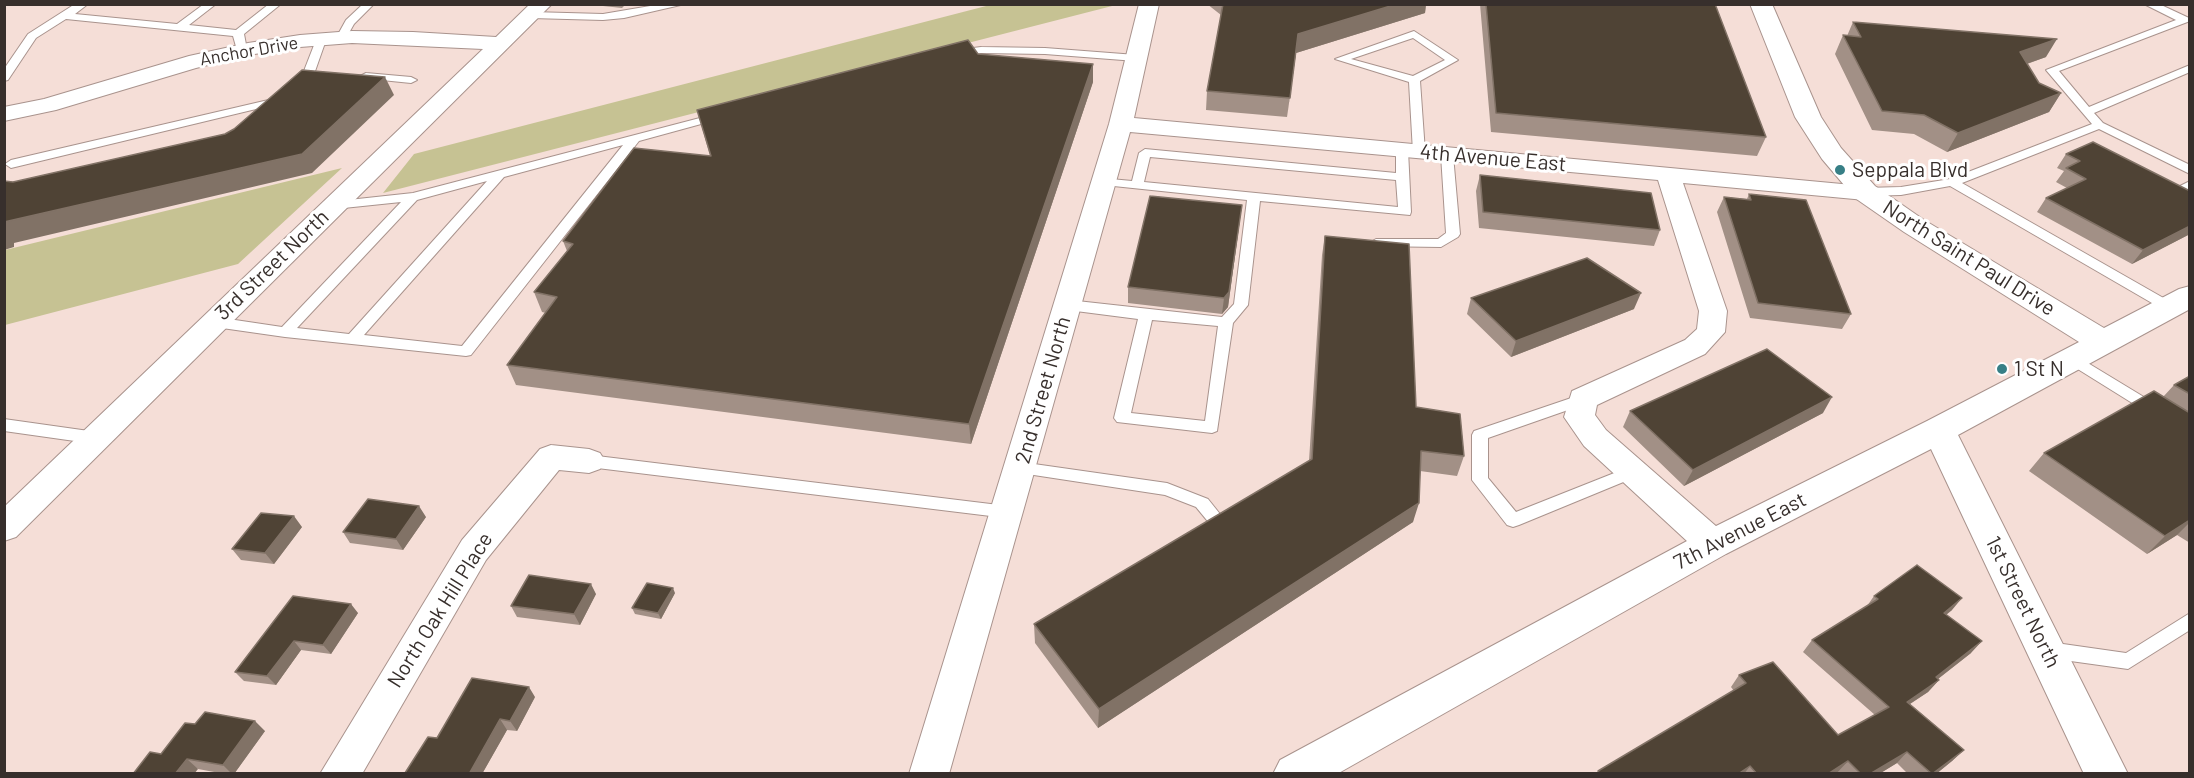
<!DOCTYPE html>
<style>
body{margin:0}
#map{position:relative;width:2194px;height:778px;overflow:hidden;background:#f5ded7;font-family:Barlow,sans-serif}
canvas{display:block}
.frame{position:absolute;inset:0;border:6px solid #372f2c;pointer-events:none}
</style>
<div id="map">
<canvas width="2194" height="778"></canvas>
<div class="frame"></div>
</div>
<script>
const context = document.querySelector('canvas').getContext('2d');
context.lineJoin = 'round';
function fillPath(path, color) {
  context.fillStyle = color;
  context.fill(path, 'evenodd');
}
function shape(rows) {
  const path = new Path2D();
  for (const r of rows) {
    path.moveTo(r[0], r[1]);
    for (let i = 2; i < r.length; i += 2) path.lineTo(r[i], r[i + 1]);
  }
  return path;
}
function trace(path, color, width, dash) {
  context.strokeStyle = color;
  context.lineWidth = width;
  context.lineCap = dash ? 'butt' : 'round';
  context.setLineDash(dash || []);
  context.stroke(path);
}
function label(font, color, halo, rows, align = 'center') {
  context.font = font + ' Barlow,sans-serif';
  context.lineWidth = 6;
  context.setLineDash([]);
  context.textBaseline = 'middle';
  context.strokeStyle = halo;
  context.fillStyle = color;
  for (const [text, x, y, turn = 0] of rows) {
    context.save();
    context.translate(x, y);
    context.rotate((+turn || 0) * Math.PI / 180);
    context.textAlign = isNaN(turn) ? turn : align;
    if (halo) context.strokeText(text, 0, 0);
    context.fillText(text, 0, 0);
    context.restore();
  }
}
fillPath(shape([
 [990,5,1116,5,383,193,414,154],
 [342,168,238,264,5,325,5,250]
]), '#c6c293');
const lane = shape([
 [75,4,88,4,75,14,177,24,204,4,216,4,189,25,236,30,269,4,281,4,244,34,247,50,242,53,237,50,233,36,66,19,36,38,8,80,4,81,4,69,28,34,75,4],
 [363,4,374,4,354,24,345,40,337,40,336,38,346,20,363,4],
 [662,4,685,4,624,18,603,20,531,18,526,15,531,12,603,14,662,4],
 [2144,4,2159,4,2189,18,2190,21,2059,71,2089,107,2190,65,2190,72,2094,113,2103,123,2190,165,2190,174,2099,129,1962,183,2174,304,2176,307,2174,310,2164,310,1950,186,1901,195,1865,196,1859,192,1865,188,1901,187,1950,179,2092,124,2046,70,2176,20,2144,4],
 [1414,31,1458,60,1420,81,1425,152,1419,156,1413,152,1409,82,1335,59,1414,31],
 [1413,38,1445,60,1413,76,1351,59,1413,38],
 [321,37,326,40,313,77,303,88,295,88,293,86,302,76,316,40,321,37],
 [981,47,1045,48,1136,55,1141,58,1136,61,1045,54,981,53,957,56,952,53,957,50,981,47],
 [366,73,411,77,417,80,411,83,362,78,360,76,366,73],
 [277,98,283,101,281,103,11,168,5,164,11,160,277,98],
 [719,113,723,114,723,118,639,141,471,355,466,356,285,337,215,327,208,322,215,317,282,327,401,202,334,209,328,205,330,202,413,193,719,113],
 [623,145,462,346,364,335,504,177,623,145],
 [487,181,349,334,297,328,417,200,487,181],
 [1402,146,1408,150,1411,212,1410,215,1260,201,1248,305,1233,323,1217,431,1212,433,1117,422,1114,418,1138,319,1068,310,1061,305,1068,300,1222,317,1234,304,1247,200,1104,185,1100,184,1098,181,1100,178,1132,181,1139,153,1145,149,1396,173,1396,150,1402,146],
 [1150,157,1396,180,1398,207,1144,182,1150,157],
 [1152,320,1218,326,1205,421,1131,413,1152,320],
 [1447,151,1453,155,1460,234,1458,237,1441,247,1371,246,1369,243,1376,239,1438,239,1446,233,1441,155,1447,151],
 [2190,181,2190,190,2172,197,2166,193,2190,181],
 [2073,354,2190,425,2190,439,2068,363,2066,359,2068,355,2073,354],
 [1583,394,1588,395,1591,399,1588,403,1488,438,1488,478,1516,512,1632,466,1638,468,1640,472,1638,476,1519,525,1513,527,1507,525,1472,480,1472,435,1474,431,1583,394],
 [4,419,96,432,102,434,104,438,102,442,96,444,4,431,4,419],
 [589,455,1007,506,1013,507,1015,512,1013,517,1007,518,589,467,583,465,581,461,583,457,589,455],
 [1020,462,1167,483,1208,499,1224,519,1222,524,1216,526,1210,524,1196,507,1165,495,1014,472,1012,468,1014,464,1020,462],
 [2190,613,2190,630,2128,669,2049,658,2043,656,2040,650,2043,644,2049,642,2126,653,2190,613]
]);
const street = shape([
 [530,4,552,4,16,537,4,541,4,507,483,49,352,43,300,47,248,55,196,68,56,110,4,121,4,107,44,99,189,56,248,43,300,35,352,31,413,32,496,37,530,4],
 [1139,4,1159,4,1134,118,1874,187,1878,192,1874,197,1865,200,1683,183,1727,311,1725,332,1705,354,1597,405,1595,415,1606,430,1725,534,1730,544,1725,554,1713,557,1701,554,1584,446,1564,417,1572,391,1685,340,1697,329,1699,311,1658,180,1130,132,949,774,909,774,1109,124,1139,4],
 [551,445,589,449,600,453,605,461,600,469,589,473,559,470,486,560,362,774,320,774,462,540,540,449,551,445]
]);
const secondary = shape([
 [1750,4,1772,4,1821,117,1841,148,1875,186,1924,220,2104,328,2179,289,2190,286,2190,309,1958,435,2128,774,2084,774,1931,449,1726,554,1337,774,1273,774,1280,760,1700,534,1927,421,2079,342,1904,232,1855,198,1822,159,1795,117,1750,4]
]);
trace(lane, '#a9938d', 2);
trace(street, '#a9938d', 2);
trace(secondary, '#a9938d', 2);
fillPath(lane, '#fff');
fillPath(street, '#fff');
fillPath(secondary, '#fff');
fillPath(shape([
 [584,4,626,4,622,8],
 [1207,4,1426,4,1425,13,1296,53,1287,117,1206,110,1207,91,1221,15],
 [1480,4,1715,4,1766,137,1757,156,1491,132],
 [1853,22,2046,57,2027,64,2039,83,2061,93,2049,112,1947,152,1914,134,1872,130,1835,54,1843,35,1847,36],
 [978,54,1093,64,1093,82,971,444,516,385,507,365,546,313,542,312,534,292,567,251,563,241,710,156,697,110],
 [2066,154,2190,191,2190,234,2132,264,2037,212,2046,198,2067,188,2056,182,2064,171,2057,168],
 [1480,175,1660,230,1654,246,1479,228,1476,191],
 [1749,194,1851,314,1842,329,1750,318,1717,212,1724,197,1747,199],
 [1240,220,1228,307,1222,314,1128,303,1128,287],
 [1325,236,1416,407,1464,456,1457,476,1420,471,1413,522,1098,728,1035,643,1034,624,1309,461,1322,255],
 [1471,298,1634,309,1511,357,1467,314],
 [2190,376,2190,543,2177,535,2147,554,2029,471,2044,453,2163,397,2174,385],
 [1630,411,1823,413,1684,486,1623,427],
 [426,517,403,550,350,543,343,532],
 [302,527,274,564,241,560,232,549],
 [675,593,661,619,635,614,632,608],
 [596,594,580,625,517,617,511,606],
 [293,596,358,613,331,654,301,650,276,685,244,681,235,672],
 [1874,596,1952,610,1946,615,1971,653,1938,679,1939,680,1928,692,1910,704,1964,750,1952,761,1936,774,1908,774,1897,763,1879,774,1840,774,1838,772,1836,774,1597,774,1598,771,1734,691,1731,687,1739,675,1838,735,1875,715,1803,652,1812,640,1867,606],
 [535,697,517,731,507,730,482,774,405,774],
 [195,724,265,731,234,774,225,774,198,769,161,754]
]), '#a29086');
fillPath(shape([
 [1397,4,1426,4,1425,13,1296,53,1287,117,1298,34],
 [2057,39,2046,57,2009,70,2020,52],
 [1093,64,1093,82,971,444,969,424],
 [385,77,394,95,312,173,14,243,14,247,4,250,4,222],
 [2061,93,2049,112,1947,152,1958,133],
 [1242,205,1228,307,1222,314,1224,298],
 [2190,226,2190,234,2132,264,2143,250],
 [1641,293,1634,309,1511,357,1516,341],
 [1832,397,1823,413,1684,486,1693,470],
 [1419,503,1413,522,1098,728,1099,709],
 [419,506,426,517,403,550,396,539],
 [294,516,302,527,274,564,265,553],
 [2190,520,2190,522,2177,535,2147,554,2165,536],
 [591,584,596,594,580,625,574,614],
 [673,588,675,593,661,619,658,613],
 [1962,598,1952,610,1933,625,1944,613],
 [351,604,358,613,331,654,323,645],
 [294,641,301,650,276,685,267,676],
 [1982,641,1971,653,1925,689,1936,677],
 [1939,680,1928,692,1896,713,1907,702],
 [529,687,535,697,517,731,510,721],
 [500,719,507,730,482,774,469,774],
 [255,721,265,731,234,774,232,774,223,765],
 [1964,750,1952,761,1936,774,1932,774],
 [1907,752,1897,763,1879,774,1870,774],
 [187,759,198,769,194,774,175,774],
 [1848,761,1836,774,1828,774],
 [1750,766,1744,774,1738,774]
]), '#817266');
const building = shape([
 [1223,4,1397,4,1298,34,1290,98,1207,91,1223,4],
 [1486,4,1715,4,1766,137,1496,113,1486,4],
 [1853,22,2057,39,2020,52,2039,83,2061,93,1958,133,1924,115,1882,111,1843,35,1861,37,1853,22],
 [968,40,978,54,1093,64,969,424,507,365,557,297,534,292,573,244,563,241,634,148,711,156,697,110,968,40],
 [302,70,385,77,302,154,4,222,4,181,13,182,225,134,234,129,302,70],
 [2093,142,2190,191,2190,226,2143,250,2046,198,2086,179,2066,168,2080,161,2066,154,2093,142],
 [1480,175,1651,193,1660,230,1483,212,1480,175],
 [1749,194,1806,200,1851,314,1758,303,1724,197,1751,200,1749,194],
 [1150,196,1242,205,1229,292,1224,298,1128,287,1150,196],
 [1325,236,1409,244,1416,407,1460,414,1464,456,1421,451,1419,503,1099,709,1034,624,1312,459,1325,236],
 [1587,258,1641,293,1516,341,1471,298,1587,258],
 [1767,349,1832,397,1693,470,1630,411,1767,349],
 [2190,376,2190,394,2174,385,2190,376],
 [2154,391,2190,413,2190,520,2165,536,2044,453,2154,391],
 [368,499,419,506,396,539,343,532,368,499],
 [261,513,294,516,265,553,232,549,261,513],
 [1917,565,1962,598,1944,613,1982,641,1936,677,1939,680,1907,702,1964,750,1932,774,1907,752,1870,774,1861,774,1848,761,1828,774,1757,774,1750,766,1738,774,1600,774,1598,771,1746,683,1739,675,1773,662,1838,735,1889,707,1812,640,1878,599,1874,596,1917,565],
 [529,575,591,584,574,614,511,606,529,575],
 [647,583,673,588,658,613,632,608,647,583],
 [293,596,351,604,323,645,294,641,267,676,235,672,293,596],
 [472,678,529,687,510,721,500,719,469,774,405,773,428,737,437,738,472,678],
 [205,712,255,721,223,765,187,759,175,774,133,774,150,752,161,754,185,723,195,724,205,712]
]);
fillPath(building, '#4f4335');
trace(building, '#817266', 1.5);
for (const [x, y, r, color] of [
 [1840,170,6,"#377f86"],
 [2002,369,6,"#377f86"]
]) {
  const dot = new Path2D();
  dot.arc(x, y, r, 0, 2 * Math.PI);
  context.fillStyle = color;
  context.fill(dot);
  trace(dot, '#fff', 2);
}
label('18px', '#372f2c', '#fff', [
 ["Anchor Drive",249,51,-10]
]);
label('21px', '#372f2c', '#fff', [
 ["4th Avenue East",1493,158,5],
 ["North Saint Paul Drive",1969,258,32],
 ["3rd Street North",272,265,-44],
 ["2nd Street North",1043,390,-74],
 ["7th Avenue East",1740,531,-27],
 ["1st Street North",2023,602,64],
 ["North Oak Hill Place",440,610,-58]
]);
label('21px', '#372f2c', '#fff', [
 ["Seppala Blvd",1852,170],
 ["1 St N",2014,369]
], 'left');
</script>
